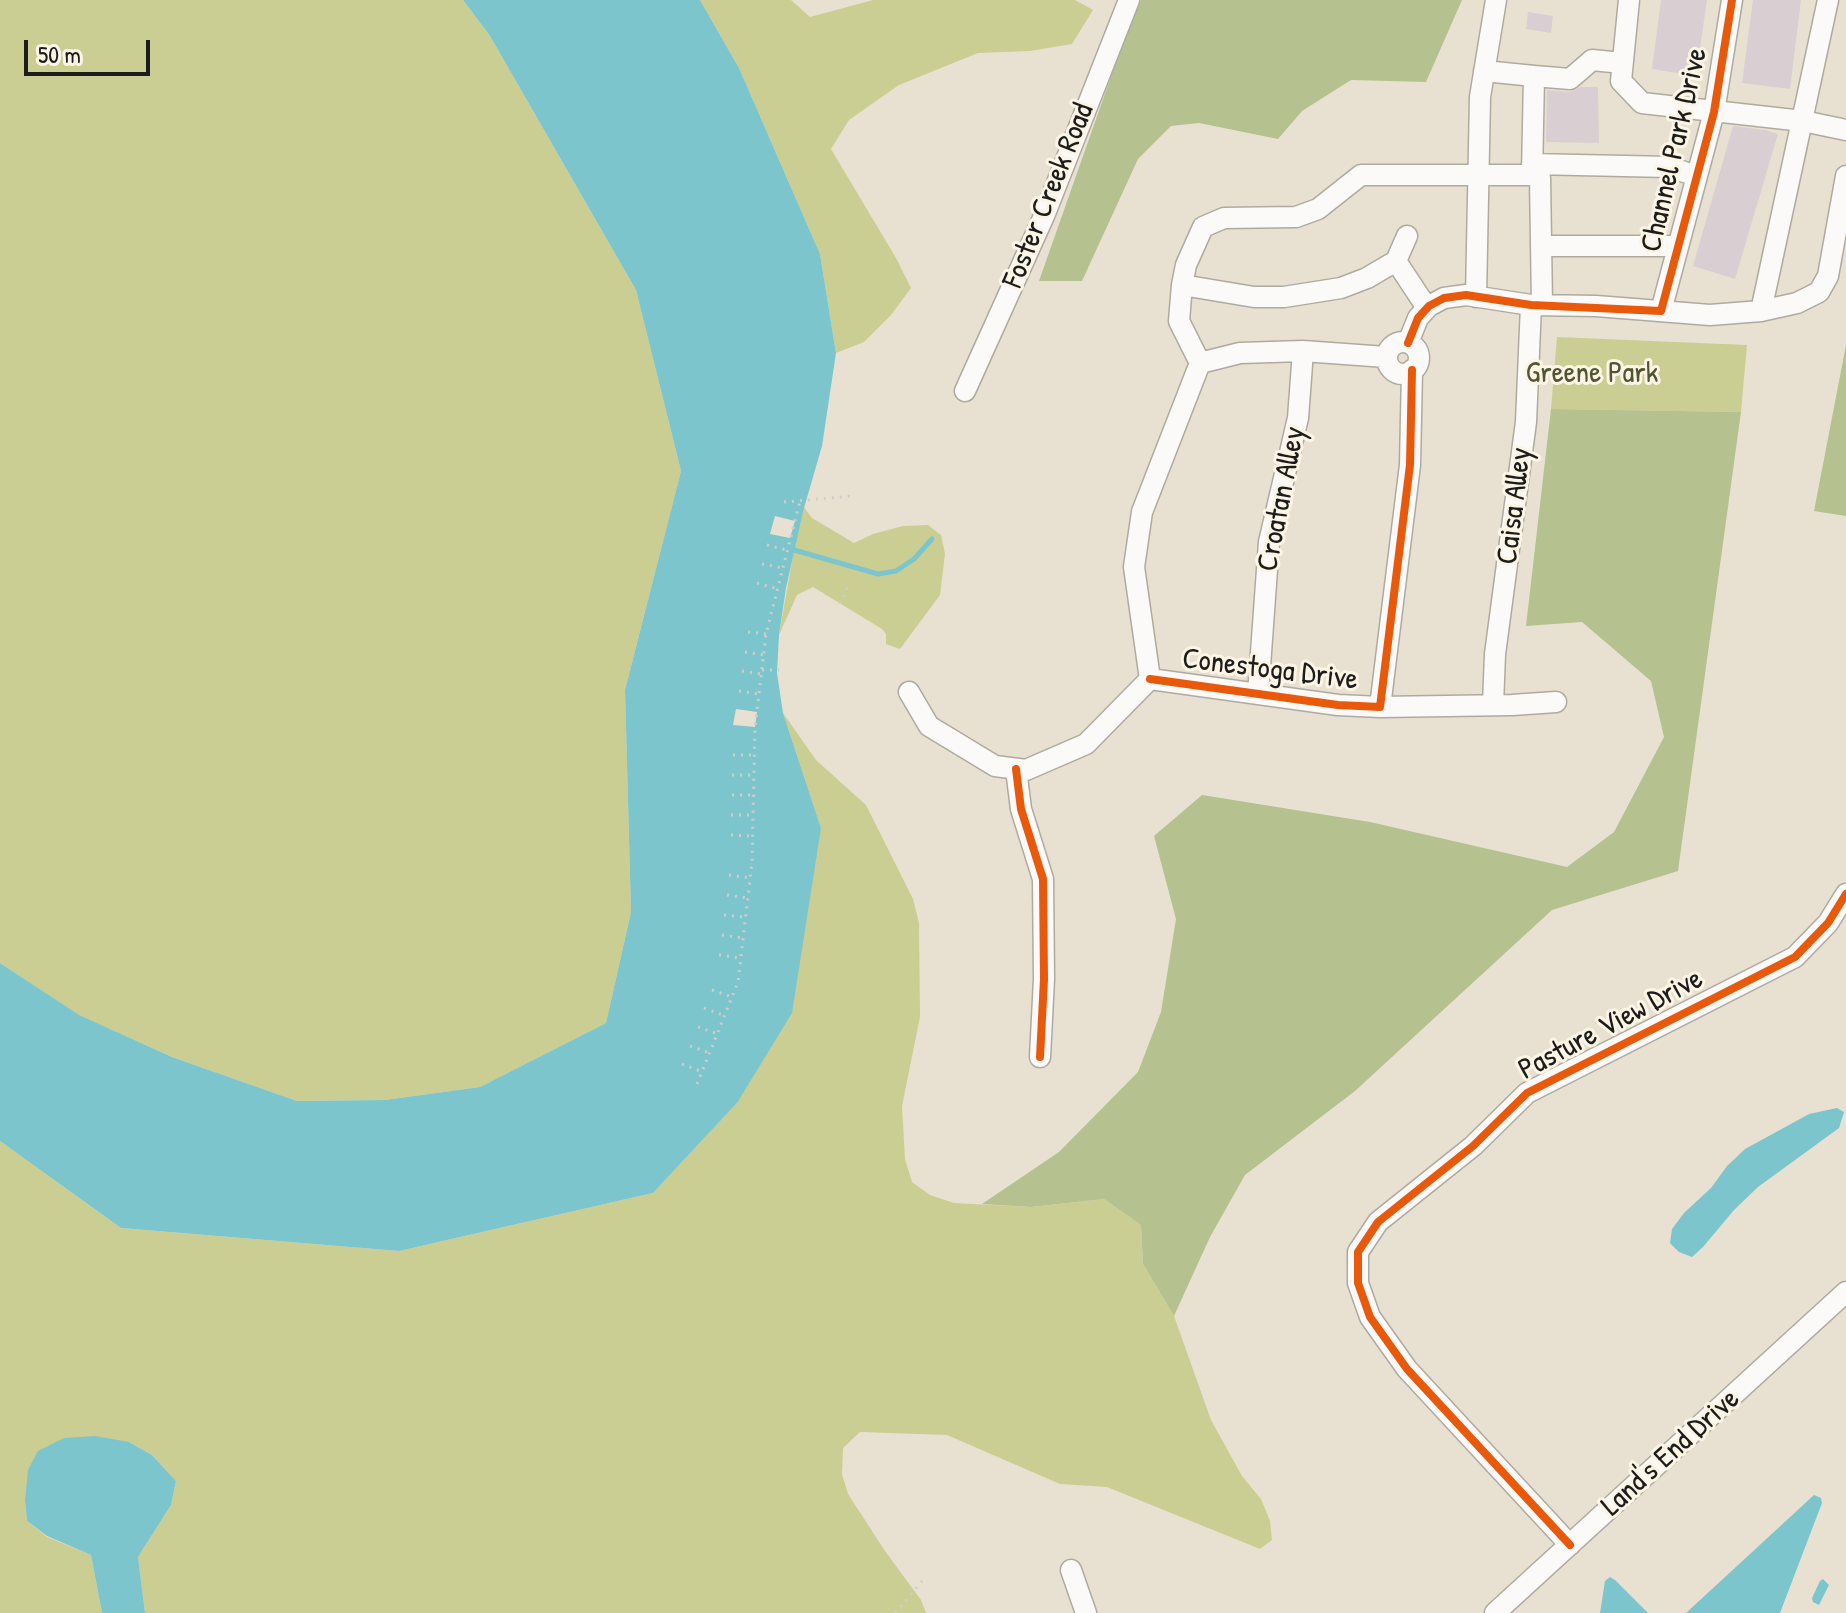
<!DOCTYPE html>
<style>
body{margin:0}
#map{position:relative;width:1846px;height:1613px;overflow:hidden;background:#e8e1d1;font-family:"Patrick Hand",sans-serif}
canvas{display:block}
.scale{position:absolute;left:24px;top:40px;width:126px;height:36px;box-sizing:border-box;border:4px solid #1c1c1c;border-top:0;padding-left:10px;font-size:24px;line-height:28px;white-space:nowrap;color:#1c1c1c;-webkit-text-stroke:6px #fcf5e5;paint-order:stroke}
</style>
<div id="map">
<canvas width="1846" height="1613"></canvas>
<div class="scale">50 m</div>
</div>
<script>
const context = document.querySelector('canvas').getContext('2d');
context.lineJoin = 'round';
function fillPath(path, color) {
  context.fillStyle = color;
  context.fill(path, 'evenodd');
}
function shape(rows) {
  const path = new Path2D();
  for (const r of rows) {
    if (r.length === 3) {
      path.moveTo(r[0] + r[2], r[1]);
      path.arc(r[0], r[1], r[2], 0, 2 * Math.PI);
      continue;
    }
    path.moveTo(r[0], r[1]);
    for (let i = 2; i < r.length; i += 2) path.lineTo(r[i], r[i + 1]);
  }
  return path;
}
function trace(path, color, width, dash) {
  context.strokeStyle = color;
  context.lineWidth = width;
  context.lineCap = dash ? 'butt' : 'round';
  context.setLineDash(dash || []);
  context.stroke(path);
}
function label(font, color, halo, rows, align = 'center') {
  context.font = font + ' "Patrick Hand",sans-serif';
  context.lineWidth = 6;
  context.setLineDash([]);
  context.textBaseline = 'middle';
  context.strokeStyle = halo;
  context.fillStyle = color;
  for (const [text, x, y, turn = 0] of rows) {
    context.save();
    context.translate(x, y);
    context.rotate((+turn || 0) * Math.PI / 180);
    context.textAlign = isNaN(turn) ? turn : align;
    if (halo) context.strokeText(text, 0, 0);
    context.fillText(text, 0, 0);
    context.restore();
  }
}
fillPath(shape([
 [0,0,463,0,490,36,636,290,681,471,625,690,631,912,606,1023,480,1087,385,1100,297,1101,172,1057,78,1015,0,963],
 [700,0,791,0,810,17,873,0,1075,0,1093,10,1072,44,1030,51,978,53,899,85,849,120,831,149,896,258,911,288,891,315,864,342,836,353,820,254,739,68],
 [1557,337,1747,345,1741,412,1551,409],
 [804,507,812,518,854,543,873,534,903,526,928,525,941,535,945,554,940,595,900,649,886,644,886,634,882,629,813,587,797,595,779,635,794,550],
 [783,713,816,760,866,805,913,899,919,923,920,1017,902,1106,905,1159,912,1182,930,1195,954,1203,1031,1207,1104,1199,1141,1225,1143,1264,1174,1316,1211,1420,1242,1476,1261,1499,1270,1521,1272,1540,1260,1549,1107,1487,1060,1484,947,1435,860,1432,843,1448,842,1474,848,1494,885,1551,921,1600,926,1613,145,1613,138,1557,171,1505,176,1481,152,1455,129,1442,25,1501,27,1521,47,1537,91,1555,102,1613,0,1613,0,1141,121,1228,399,1251,653,1193,737,1103,821,828]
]), '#cace93');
fillPath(shape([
 [1141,0,1462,0,1426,82,1351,80,1302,111,1278,139,1199,123,1171,126,1138,159,1082,281,1039,281,1126,34],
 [1846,345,1846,516,1814,511],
 [1551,409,1741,412,1678,871,1552,910,1355,1091,1245,1175,1210,1237,1174,1316,1143,1264,1141,1225,1104,1199,1031,1207,982,1204,1059,1152,1138,1072,1161,1012,1176,919,1154,836,1202,795,1370,822,1567,867,1614,832,1664,737,1651,681,1582,622,1526,626]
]), '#b5c18e');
fillPath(shape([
 [463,0,700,0,739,68,820,254,836,353,822,446,804,508,786,588,779,635,777,673,783,713,821,828,792,1013,737,1103,653,1193,399,1251,121,1228,0,1141,0,963,79,1015,172,1057,297,1101,385,1100,480,1087,606,1023,631,912,625,690,681,471,636,290,490,36],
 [1837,1108,1844,1112,1839,1128,1758,1187,1734,1210,1703,1247,1692,1257,1679,1252,1670,1243,1672,1229,1684,1213,1711,1188,1727,1166,1745,1149,1809,1114],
 [95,1436,129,1442,152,1455,176,1481,171,1505,138,1557,145,1613,102,1613,91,1555,47,1536,27,1521,25,1501,28,1470,38,1451,64,1438],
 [1814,1495,1821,1498,1822,1503,1780,1613,1686,1613],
 [1610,1577,1615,1580,1648,1613,1600,1613,1605,1581],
 [1823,1579,1829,1585,1819,1605,1813,1602,1812,1598,1820,1581]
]), '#7dc5cd');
fillPath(shape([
 [775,516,795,521,790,538,770,534],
 [736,709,757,712,755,727,733,725]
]), '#e8e1d1');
trace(shape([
 [794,550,878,574,896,571,914,559,932,539]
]), '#7dc5cd', 5);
fillPath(shape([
 [1661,0,1707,0,1696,76,1652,69],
 [1753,0,1801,0,1790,89,1742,83],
 [1528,12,1553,16,1551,33,1526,29],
 [1581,87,1598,87,1599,143,1546,142,1547,90,1570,92],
 [1733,126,1765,130,1778,134,1735,279,1693,266]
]), '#d9cfd2');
const minor = shape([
 [1629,0,1621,81,1642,103,1803,121,1846,130],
 [1484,71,1534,76],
 [1532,164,1670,167,1696,176],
 [1532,175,1540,178,1542,305],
 [1541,246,1677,246],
 [1396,261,1427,308],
 [1182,285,1254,297,1284,297,1341,288,1367,278,1396,261,1407,236],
 [1476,297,1480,97,1496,0],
 [1661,311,1714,112,1732,0],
 [1761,311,1797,303,1819,292,1828,276,1846,176],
 [1403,358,16],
 [1408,343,1418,318,1429,306,1444,298,1466,295,1531,305,1596,306,1710,315,1761,311,1828,0],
 [1200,363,1179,321,1182,285,1186,265,1203,227,1224,218,1296,217,1318,209,1361,175,1532,175,1534,76,1570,79,1592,60,1622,63],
 [965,391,1044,216,1129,0],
 [1150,679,1338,705,1380,707,1410,465,1412,370],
 [1150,679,1134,567,1142,512,1200,363,1240,353,1303,351,1386,357],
 [909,692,929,726,995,766,1026,770,1086,744,1150,679],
 [1258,694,1269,542,1298,418,1303,351],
 [1493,705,1495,654,1526,422,1531,305],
 [1380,707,1512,705,1556,702],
 [1016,769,1021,809,1043,879,1044,979,1040,1057],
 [1570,1545,1407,1369,1370,1317,1358,1283,1358,1252,1378,1222,1473,1146,1527,1093,1795,957,1828,923,1846,894],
 [1071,1570,1086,1613],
 [1495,1613,1846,1292]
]);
trace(minor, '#afaaa0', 23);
trace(shape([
 [784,502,853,496],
 [767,545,787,550],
 [762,564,783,568],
 [757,583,778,589],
 [840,604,848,586],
 [748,632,766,634],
 [745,652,764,655],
 [762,670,779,670],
 [742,671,762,674],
 [739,691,759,694],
 [733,755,754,755],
 [732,775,753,775],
 [732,795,752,795],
 [731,815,752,815],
 [731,835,751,836],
 [729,875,750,878],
 [727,895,748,898],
 [724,915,745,917],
 [722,935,743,938],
 [719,955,741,958],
 [712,990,732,997],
 [704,1008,725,1016],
 [698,1027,718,1034],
 [690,1046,710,1053],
 [682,1064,702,1072],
 [697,1084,738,982,752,862,755,727,766,634,800,501],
 [895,1613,924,1579]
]), '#d0cecb', 3, [2, 6]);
trace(minor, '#fcfaf8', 20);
trace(shape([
 [1408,343,1418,318,1429,306,1444,298,1466,295,1531,305,1661,311,1714,112,1732,0],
 [1150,679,1338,705,1380,707,1410,465,1412,370],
 [1016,769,1021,809,1043,879,1044,979,1040,1057],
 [1570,1545,1407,1369,1370,1317,1358,1283,1358,1252,1378,1222,1473,1146,1527,1093,1795,957,1828,923,1846,894]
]), '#e8590c', 8);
label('30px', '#1c1c1c', '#fcf5e5', [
 ["Channel Park Drive",1675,150,-77],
 ["Foster Creek Road",1049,196,-68],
 ["Croatan Alley",1282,499,-79],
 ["Caisa Alley",1515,506,-83],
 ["Conestoga Drive",1270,670,7],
 ["Pasture View Drive",1611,1025,-28],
 ["Land's End Drive",1671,1453,-42]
]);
label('30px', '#505534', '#fcf5e5', [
 ["Greene Park",1592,374]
]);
</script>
